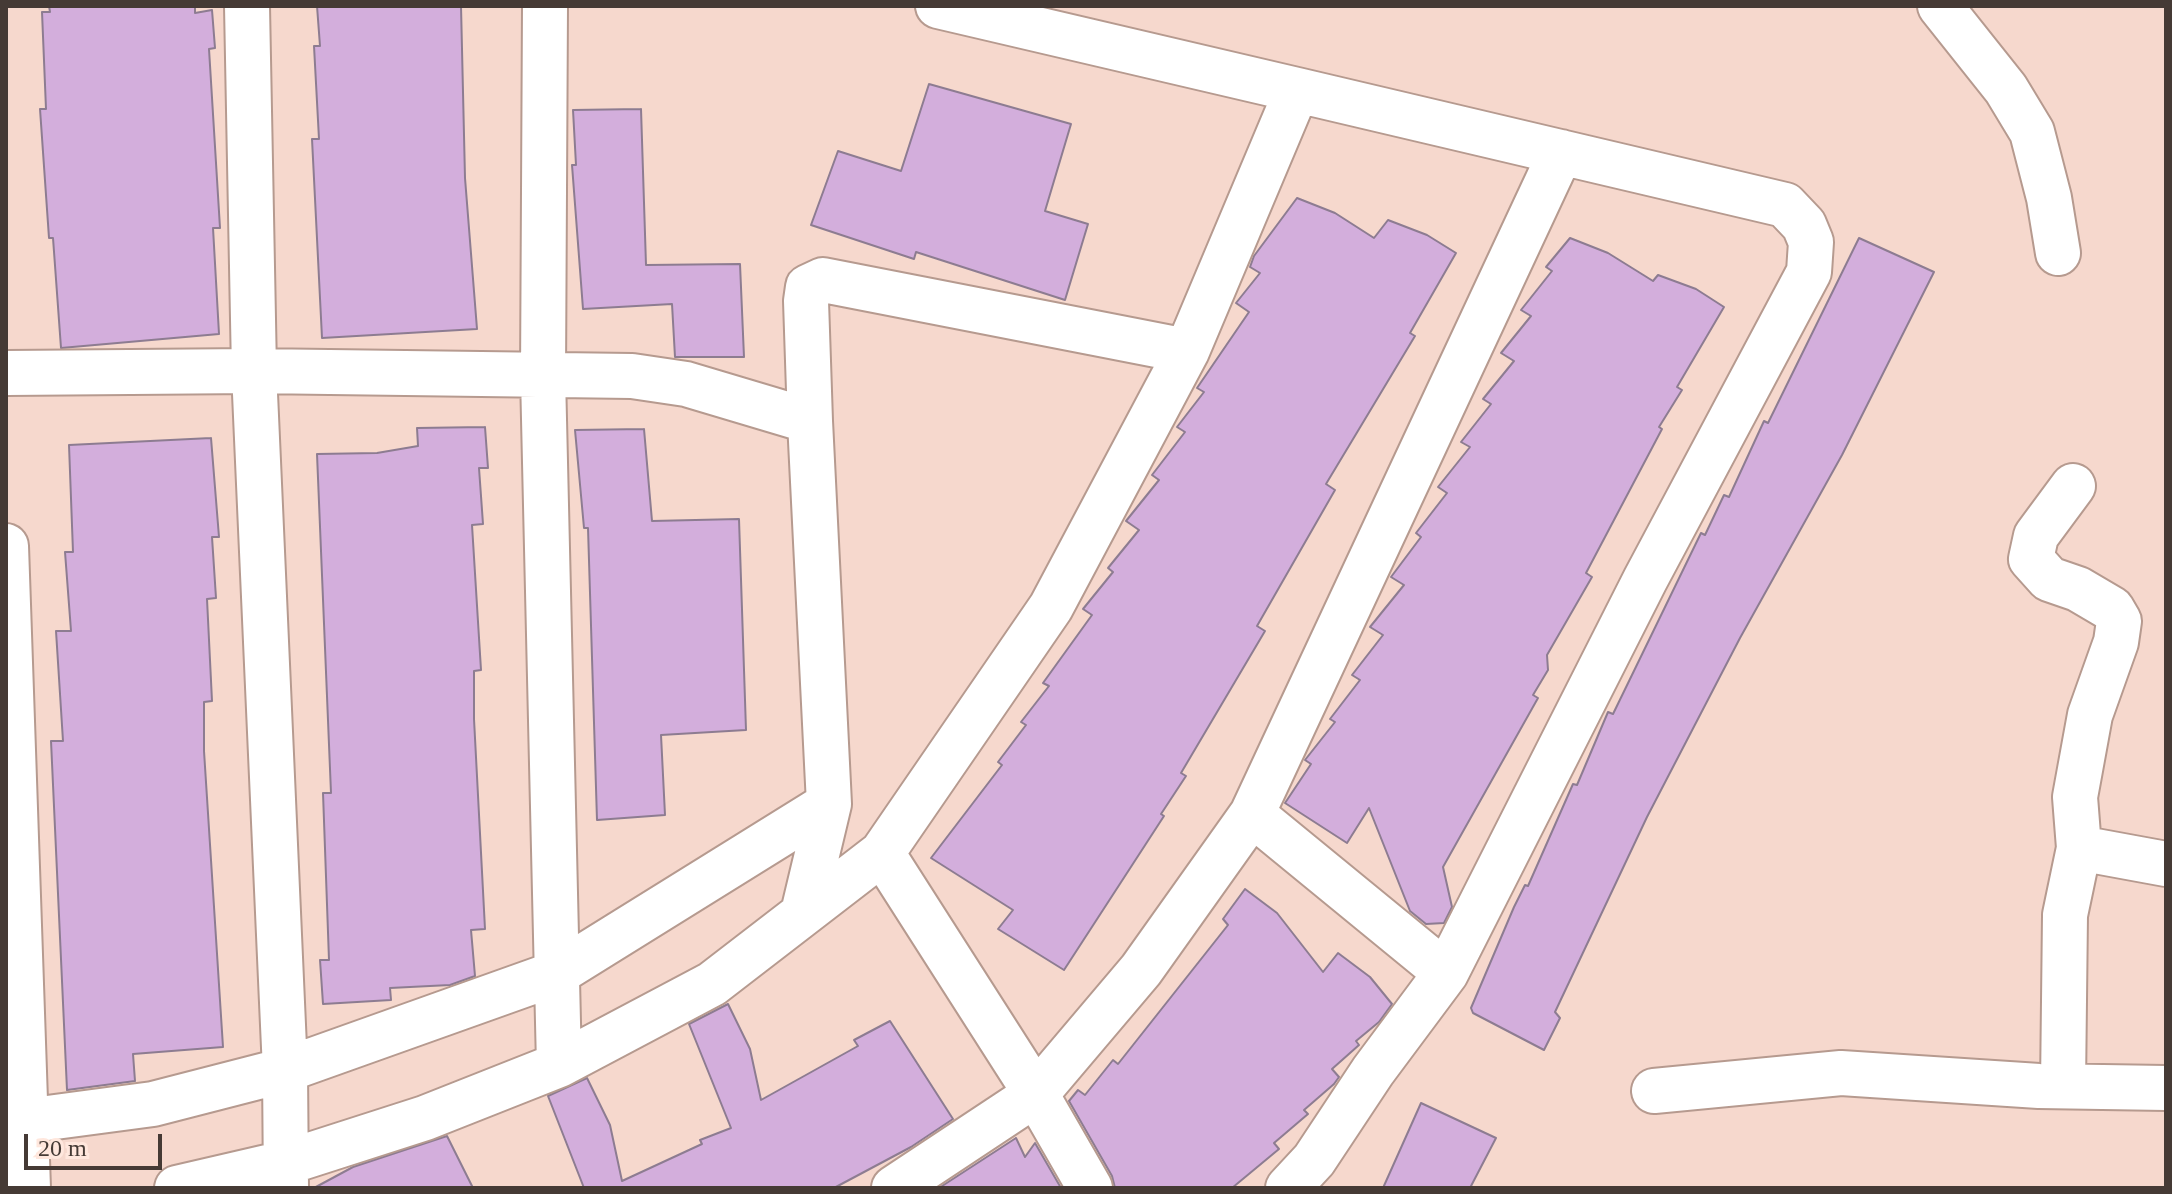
<!DOCTYPE html>
<style>
body{margin:0}
#map{position:relative;width:2172px;height:1194px;overflow:hidden;background:#f6d8cd;font-family:"Times New Roman",serif}
canvas{display:block}
.frame{position:absolute;inset:0;border:8px solid #453a35;pointer-events:none}
.scale{position:absolute;left:24px;top:1134px;width:138px;height:36px;box-sizing:border-box;border:4px solid #453a35;border-top:0;padding-left:10px;font-size:24px;line-height:28px;white-space:nowrap;color:#453a35;-webkit-text-stroke:6px #ffe7dd;paint-order:stroke}
</style>
<div id="map">
<canvas width="2172" height="1194"></canvas>
<div class="frame"></div>
<div class="scale">20 m</div>
</div>
<script>
const context = document.querySelector('canvas').getContext('2d');
context.lineJoin = 'round';
function fillPath(path, color) {
  context.fillStyle = color;
  context.fill(path, 'evenodd');
}
function shape(rows) {
  const path = new Path2D();
  for (const r of rows) {
    path.moveTo(r[0], r[1]);
    for (let i = 2; i < r.length; i += 2) path.lineTo(r[i], r[i + 1]);
  }
  return path;
}
function trace(path, color, width, dash) {
  context.strokeStyle = color;
  context.lineWidth = width;
  context.lineCap = dash ? 'butt' : 'round';
  context.setLineDash(dash || []);
  context.stroke(path);
}
const building = shape([
 [49,6,195,6,195,13,212,10,215,48,209,49,220,228,213,228,219,334,61,348,53,238,49,238,40,109,46,109,42,12,50,12,49,6],
 [317,6,461,6,465,178,477,329,322,338,312,139,319,139,314,46,320,46,317,6],
 [929,84,1071,124,1045,211,1088,224,1065,300,916,252,914,259,811,225,838,151,901,171,929,84],
 [641,109,646,265,740,264,744,357,675,357,672,304,583,309,572,165,576,165,573,110,641,109],
 [1297,198,1335,213,1374,238,1388,220,1427,235,1456,253,1410,333,1415,336,1326,484,1335,490,1257,626,1265,631,1181,773,1186,776,1161,814,1164,816,1064,970,998,929,1013,910,931,858,1002,765,998,762,1026,725,1021,722,1049,686,1043,683,1092,615,1083,609,1113,572,1108,568,1139,530,1126,521,1159,480,1152,475,1185,432,1177,427,1204,392,1197,388,1249,312,1236,303,1260,273,1250,267,1254,256,1297,198],
 [1570,238,1608,253,1653,281,1658,275,1696,289,1724,307,1677,387,1682,390,1659,427,1662,429,1586,573,1592,577,1547,655,1548,670,1533,695,1538,698,1443,867,1452,907,1444,923,1426,924,1410,911,1369,808,1347,843,1285,803,1311,764,1305,760,1335,722,1330,719,1360,680,1352,675,1383,635,1370,627,1404,585,1391,577,1421,537,1416,533,1447,493,1438,487,1470,447,1461,442,1491,404,1483,399,1514,361,1501,353,1531,316,1521,310,1552,271,1546,267,1570,238],
 [1859,238,1934,272,1842,455,1740,638,1647,817,1555,1012,1560,1018,1544,1050,1473,1013,1471,1008,1514,907,1525,885,1528,886,1573,784,1577,785,1608,712,1613,714,1701,533,1705,535,1724,495,1729,497,1764,421,1768,423,1859,238],
 [485,427,488,468,479,468,483,524,472,525,481,670,474,671,474,719,485,929,471,930,475,976,450,985,390,988,391,1000,323,1004,320,960,329,960,323,793,331,793,317,454,377,453,418,446,417,428,485,427],
 [644,429,652,521,739,519,746,730,661,735,665,815,597,820,588,528,584,528,575,430,644,429],
 [211,438,219,537,212,537,216,598,207,599,212,701,204,702,204,751,223,1047,133,1054,135,1081,67,1090,51,741,63,741,56,631,71,631,65,552,73,552,69,445,211,438],
 [1245,889,1277,913,1323,972,1338,953,1370,977,1392,1004,1379,1022,1356,1041,1359,1045,1332,1069,1339,1077,1334,1084,1304,1110,1308,1114,1274,1143,1279,1149,1232,1188,1115,1188,1112,1176,1069,1101,1078,1090,1085,1095,1113,1060,1118,1064,1228,925,1223,919,1245,889],
 [728,1004,750,1049,761,1100,858,1046,854,1040,890,1021,953,1119,911,1147,834,1188,584,1188,548,1096,587,1078,610,1125,622,1181,702,1144,700,1140,731,1128,689,1024,728,1004],
 [1421,1103,1496,1138,1470,1188,1383,1188,1421,1103],
 [447,1136,473,1188,314,1188,353,1167,447,1136],
 [1016,1138,1025,1157,1035,1143,1061,1188,939,1188,1016,1138]
]);
fillPath(building, '#d3aedc');
trace(building, '#8d7c91', 2);
const street = shape([
 [247,6,254,371,285,1070,286,1188],
 [545,6,543,376,559,1065],
 [1940,6,2006,89,2032,132,2049,198,2058,253],
 [6,373,254,371,632,376,686,384,810,421,829,804,803,913],
 [810,421,806,301,808,287,823,280,1187,351],
 [6,546,28,1188],
 [1252,814,1446,973],
 [2079,848,2166,864],
 [882,853,1036,1094,894,1188],
 [2063,1086,2065,915,2079,848,2075,797,2090,715,2116,642,2119,621,2112,609,2078,589,2049,579,2031,559,2036,536,2073,486],
 [1654,1091,1841,1073,2039,1086,2166,1088],
 [25,1121,153,1104,285,1070,557,973,829,804],
 [177,1188,285,1163,425,1118,559,1065,712,984,882,853,1051,607,1187,351,1297,90,938,6],
 [1090,1188,1036,1094,1141,970,1252,814,1561,152],
 [1288,1188,1314,1160,1373,1071,1446,973,1645,580,1809,272,1811,242,1804,225,1785,205,1297,90]
]);
trace(street, '#b69a8f', 48);
trace(street, '#fff', 44);
</script>
